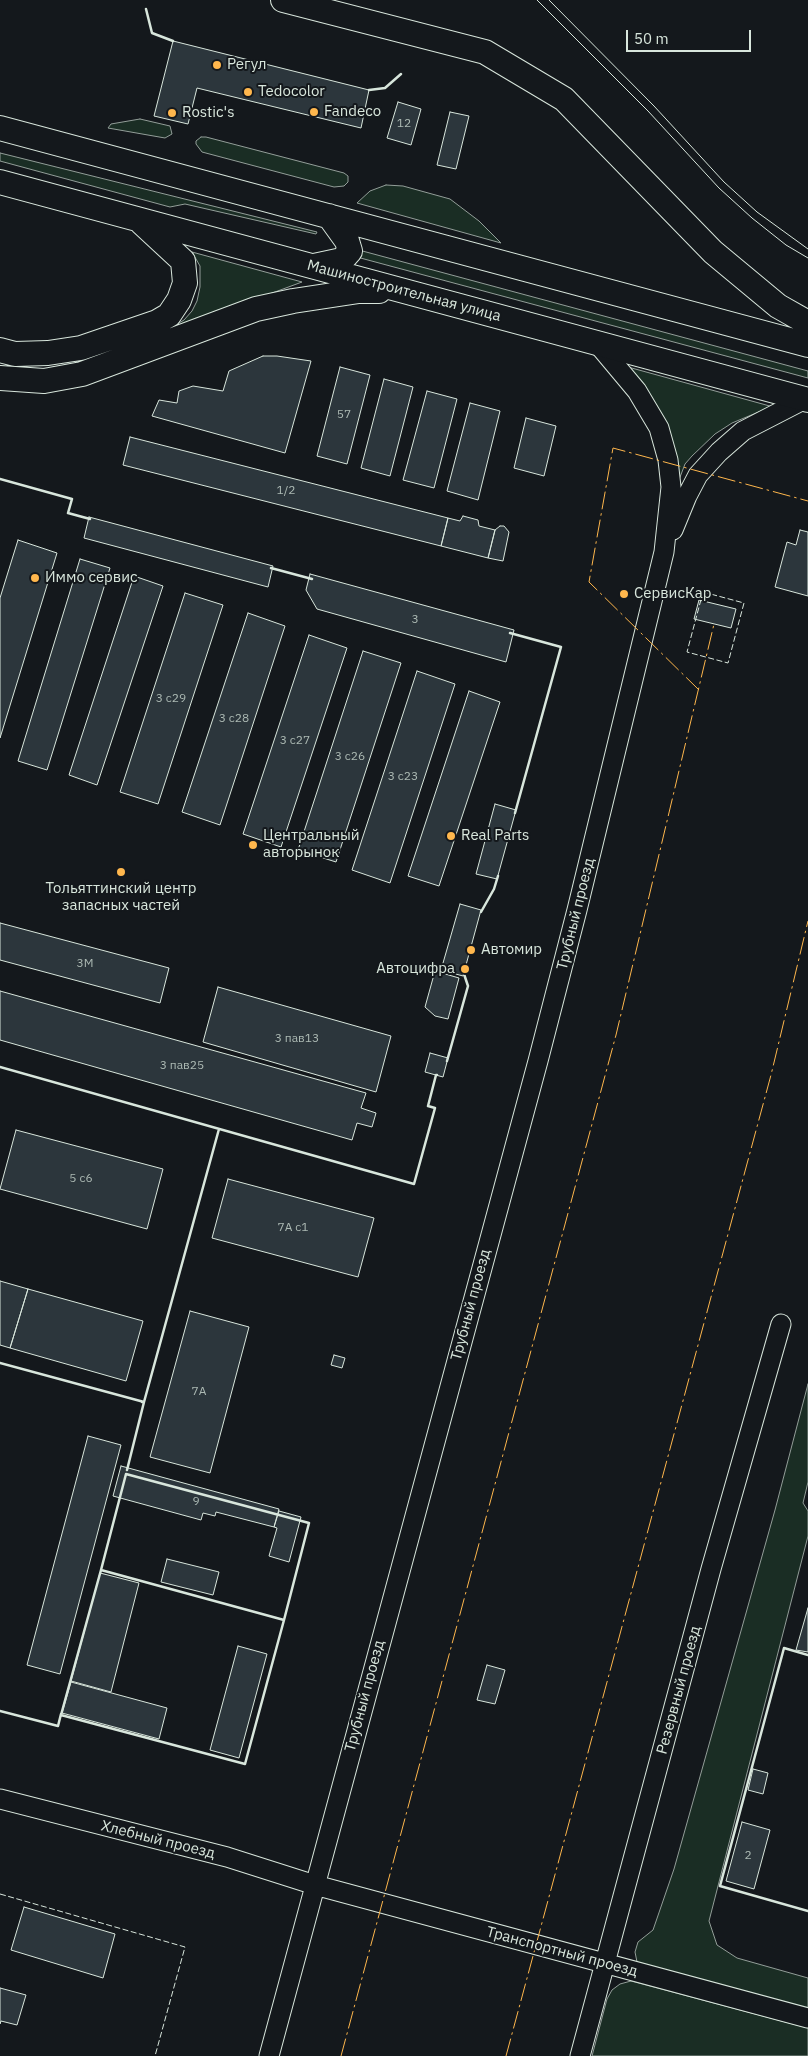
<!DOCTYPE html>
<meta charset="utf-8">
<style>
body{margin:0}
#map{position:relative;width:808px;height:2056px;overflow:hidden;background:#14181c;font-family:"IBM Plex Sans",sans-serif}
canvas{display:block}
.scale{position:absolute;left:626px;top:30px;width:125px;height:22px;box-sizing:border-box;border:2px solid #d8e6dc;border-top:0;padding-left:6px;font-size:15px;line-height:18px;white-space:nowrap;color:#d8e6dc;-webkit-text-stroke:4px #14181c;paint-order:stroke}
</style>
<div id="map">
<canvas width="808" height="2056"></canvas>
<div class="scale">50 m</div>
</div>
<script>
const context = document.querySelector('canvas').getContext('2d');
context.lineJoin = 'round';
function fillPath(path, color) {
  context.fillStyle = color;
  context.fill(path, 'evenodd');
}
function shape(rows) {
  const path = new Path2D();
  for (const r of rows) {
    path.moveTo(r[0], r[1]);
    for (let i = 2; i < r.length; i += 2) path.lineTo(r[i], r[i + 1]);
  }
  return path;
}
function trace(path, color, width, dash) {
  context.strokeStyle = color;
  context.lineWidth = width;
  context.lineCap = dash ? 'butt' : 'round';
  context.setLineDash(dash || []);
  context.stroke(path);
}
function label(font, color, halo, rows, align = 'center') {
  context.font = font + ' "IBM Plex Sans",sans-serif';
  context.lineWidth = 4;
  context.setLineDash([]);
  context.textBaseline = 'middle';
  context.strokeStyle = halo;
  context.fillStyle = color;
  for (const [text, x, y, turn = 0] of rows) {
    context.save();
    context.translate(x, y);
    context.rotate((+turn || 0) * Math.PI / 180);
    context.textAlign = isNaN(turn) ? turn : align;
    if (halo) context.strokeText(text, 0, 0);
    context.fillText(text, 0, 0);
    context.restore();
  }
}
const green = shape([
 [140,119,170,126,172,134,165,138,108,128,111,124,140,119],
 [201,137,206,137,344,173,348,176,348,182,344,186,334,187,202,152,196,144,196,141,201,137],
 [0,153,317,232,316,234,185,204,170,207,0,161,0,153],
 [386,185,403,186,450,199,479,221,501,243,357,203,370,191,386,185],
 [355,249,808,371,808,378,353,256,355,249],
 [192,252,302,282,172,330,171,328,184,320,192,311,197,301,200,287,200,266,192,252],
 [628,367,777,408,761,411,732,423,715,434,692,456,685,464,674,493,628,367],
 [808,1384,808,1482,803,1503,808,1511,808,1536,709,1921,717,1945,737,1958,808,1978,808,2013,646,1969,637,1962,635,1952,638,1942,653,1930,674,1869,775,1510,808,1384],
 [631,1981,808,2028,808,2056,592,2056,607,1999,612,1990,620,1984,631,1981]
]);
fillPath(green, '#1a2d24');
trace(green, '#939e99', 1);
const building = shape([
 [173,41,369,90,361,128,197,88,188,124,154,116,173,41],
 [398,102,421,109,411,145,387,138,398,102],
 [450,112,469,116,456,169,437,165,450,112],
 [263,356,277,356,311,361,285,453,152,416,159,400,177,403,179,391,193,386,223,391,229,371,263,356],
 [340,367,370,375,347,464,317,456,340,367],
 [384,379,413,387,390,476,361,468,384,379],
 [427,391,457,399,434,488,403,480,427,391],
 [470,403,500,411,478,500,447,491,470,403],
 [526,418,556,426,544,476,514,468,526,418],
 [130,437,448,518,441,546,123,465,130,437],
 [463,516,478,520,479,526,495,530,488,558,441,546,448,518,460,521,463,516],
 [89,517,273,566,268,587,84,538,89,517],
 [500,526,504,526,509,532,503,561,488,558,495,530,500,526],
 [800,530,808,532,808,596,775,587,787,542,796,545,800,530],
 [18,540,57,553,0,738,0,598,18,540],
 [80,559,110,568,47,770,18,761,80,559],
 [310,574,514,630,506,662,317,609,306,590,310,574],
 [134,576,163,586,97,785,69,775,134,576],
 [185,593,223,605,158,804,120,792,185,593],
 [699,600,736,609,731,628,694,619,699,600],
 [248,613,285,626,220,825,182,812,248,613],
 [309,635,347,648,281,847,243,834,309,635],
 [363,651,401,663,336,862,298,850,363,651],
 [417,671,455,684,390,883,352,870,417,671],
 [469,691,500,702,439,886,408,876,469,691],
 [495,804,516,810,497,879,476,874,495,804],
 [460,904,481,910,463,976,441,970,460,904],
 [0,923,169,968,160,1003,0,960,0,923],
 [435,971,459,978,448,1019,435,1016,425,1007,435,971],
 [218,987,391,1036,376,1092,203,1042,218,987],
 [0,991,366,1093,361,1108,376,1113,372,1127,357,1123,352,1140,0,1040,0,991],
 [430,1053,448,1058,443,1077,425,1072,430,1053],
 [16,1130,163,1169,147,1229,0,1189,16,1130],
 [228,1179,374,1218,358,1277,212,1238,228,1179],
 [0,1281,28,1289,10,1348,0,1345,0,1281],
 [28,1289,143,1321,126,1381,10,1348,28,1289],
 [190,1311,249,1327,210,1473,150,1457,190,1311],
 [334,1355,345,1358,342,1368,331,1365,334,1355],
 [88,1436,121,1445,60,1674,27,1665,88,1436],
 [121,1466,279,1509,274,1527,216,1512,215,1516,203,1513,201,1520,113,1496,121,1466],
 [279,1511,301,1517,289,1562,269,1556,277,1528,274,1527,279,1511],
 [167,1559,219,1572,213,1595,161,1582,167,1559],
 [100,1573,139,1583,111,1692,71,1681,100,1573],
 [808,1608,808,1652,796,1650,808,1608],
 [238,1646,267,1654,239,1758,210,1750,238,1646],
 [487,1665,505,1670,495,1704,477,1700,487,1665],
 [71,1682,167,1708,159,1739,62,1713,71,1682],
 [753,1769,768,1773,763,1794,748,1790,753,1769],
 [742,1822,770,1830,754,1889,726,1881,742,1822],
 [24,1907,115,1934,103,1978,11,1950,24,1907],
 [0,1988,26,1995,17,2025,1,2021,0,2024,0,1988]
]);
fillPath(building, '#2c363c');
trace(building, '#d8e6dc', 1);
const minor = shape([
 [673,530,687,496,698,475,719,452,743,431,805,399],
 [0,1799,227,1857,315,1885,808,2018],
 [269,2056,538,1061,577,910,664,552,671,487,668,460,659,428,637,391,596,342],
 [580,2056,711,1569,781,1324]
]);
const major = shape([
 [283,0,485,52,564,99,713,252,778,306,808,323],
 [0,128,808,345],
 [0,182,808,400],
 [314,266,342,260,350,251,347,241,329,216],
 [0,350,15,354,48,353,81,348,157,322,169,315,179,300,185,283,183,261,142,223],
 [0,378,44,381,82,374,256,309,293,301,359,291,379,291]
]);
trace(minor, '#d8e6dc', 21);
trace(major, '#d8e6dc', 26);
trace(minor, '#14181c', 19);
trace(major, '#14181c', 24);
trace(shape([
 [537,0,648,111,719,188,752,218,786,245,808,258],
 [549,0,654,106,724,182,757,212,808,249]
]), '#d8e6dc', 1);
trace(shape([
 [703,592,744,603,728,663,687,652,703,592],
 [0,1894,185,1947,155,2056]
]), '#d8e6dc', 1, [6, 2.5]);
trace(shape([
 [146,9,152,33,173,41],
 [369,90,385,88,401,74],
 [0,479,72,499,68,513,90,519],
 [271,568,312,579],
 [510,633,561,647,515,813],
 [481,912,494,889,498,876],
 [447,1061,468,986,464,974],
 [0,1067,414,1184,435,1108,428,1106,436,1075,437,1075],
 [0,1363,144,1402,219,1129],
 [127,1470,144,1402,142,1402],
 [126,1474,309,1523,284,1620,101,1570,126,1474],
 [101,1570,284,1620,245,1764,61,1715,101,1570],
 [808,1655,784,1648,720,1886,808,1911],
 [0,1711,58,1726,61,1714]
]), '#d8e6dc', 2.5);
trace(shape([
 [699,690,589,582,613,448,808,501],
 [341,2056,616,1035,714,624],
 [506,2056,771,1075,808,921]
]), '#ffb74d', 1, [18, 4, 2.5, 4]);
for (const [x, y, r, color] of [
 [217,65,5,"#ffb74d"],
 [248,92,5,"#ffb74d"],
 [314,112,5,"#ffb74d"],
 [172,113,5,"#ffb74d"],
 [35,578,5,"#ffb74d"],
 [624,594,5,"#ffb74d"],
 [451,836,5,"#ffb74d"],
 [253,845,5,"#ffb74d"],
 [121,872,5,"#ffb74d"],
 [471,950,5,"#ffb74d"],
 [465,969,5,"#ffb74d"]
]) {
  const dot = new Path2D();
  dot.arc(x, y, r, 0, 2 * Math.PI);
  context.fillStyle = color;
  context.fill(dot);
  trace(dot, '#14181c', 2);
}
label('12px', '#adbab4', null, [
 ["12",404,124],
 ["57",344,415],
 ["1/2",286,491],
 ["3",415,620],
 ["3 с29",171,699],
 ["3 с28",234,719],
 ["3 с27",295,741],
 ["3 с26",350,757],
 ["3 с23",403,777],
 ["3М",85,964],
 ["3 пав13",297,1039],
 ["3 пав25",182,1066],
 ["5 с6",81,1179],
 ["7А с1",293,1228],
 ["7А",199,1392],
 ["9",196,1502],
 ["2",748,1856]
]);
label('15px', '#d8e6dc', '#14181c', [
 ["Регул",227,65],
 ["Tedocolor",258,92],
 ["Fandeco",324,112],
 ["Rostic's",182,113],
 ["Иммо сервис",45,578],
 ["СервисКар",634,594],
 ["Центральный",263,836],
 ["авторынок",263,853],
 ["Real Parts",461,836],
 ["Тольяттинский центр",121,889,"center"],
 ["запасных частей",121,906,"center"],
 ["Автомир",481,950],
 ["Автоцифра",455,969,"right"]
], 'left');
label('15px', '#d8e6dc', '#14181c', [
 ["Машиностроительная улица",404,291,15],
 ["Трубный проезд",576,914,-76],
 ["Трубный проезд",471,1305,-75],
 ["Резервный проезд",679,1690,-75],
 ["Трубный проезд",365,1696,-75],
 ["Хлебный проезд",158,1840,14],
 ["Транспортный проезд",562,1952,15]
]);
</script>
